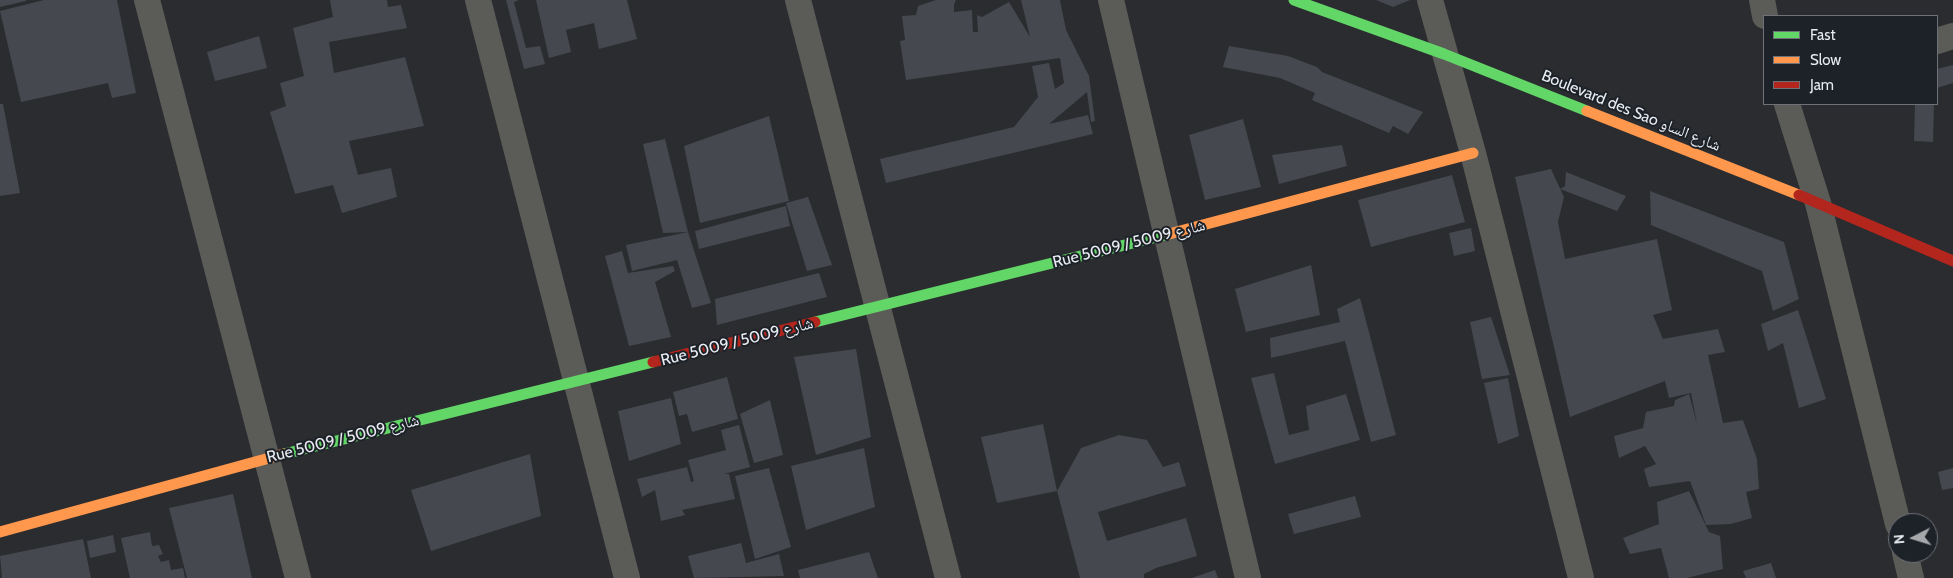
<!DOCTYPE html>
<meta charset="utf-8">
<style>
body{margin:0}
#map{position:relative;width:1953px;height:578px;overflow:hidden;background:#2a2c2f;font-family:Cabin,sans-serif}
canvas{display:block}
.legend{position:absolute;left:1763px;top:15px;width:175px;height:90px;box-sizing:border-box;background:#1d2128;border:1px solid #6e7278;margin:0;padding:6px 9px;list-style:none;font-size:15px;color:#e8ebf0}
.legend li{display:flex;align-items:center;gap:10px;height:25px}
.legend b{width:25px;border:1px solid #6e7278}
.north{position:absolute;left:1888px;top:513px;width:50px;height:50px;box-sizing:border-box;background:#1d2128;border:1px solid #6e7278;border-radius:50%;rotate:265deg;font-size:14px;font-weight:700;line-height:20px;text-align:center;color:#e8ebf0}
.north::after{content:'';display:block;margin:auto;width:18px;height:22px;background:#a6a8ac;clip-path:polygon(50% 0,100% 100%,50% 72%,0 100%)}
</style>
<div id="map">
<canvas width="1953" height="578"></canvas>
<ul class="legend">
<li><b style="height:6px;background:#63d668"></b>Fast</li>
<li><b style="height:6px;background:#ff974d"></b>Slow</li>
<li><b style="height:6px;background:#b3261e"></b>Jam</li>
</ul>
<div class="north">N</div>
</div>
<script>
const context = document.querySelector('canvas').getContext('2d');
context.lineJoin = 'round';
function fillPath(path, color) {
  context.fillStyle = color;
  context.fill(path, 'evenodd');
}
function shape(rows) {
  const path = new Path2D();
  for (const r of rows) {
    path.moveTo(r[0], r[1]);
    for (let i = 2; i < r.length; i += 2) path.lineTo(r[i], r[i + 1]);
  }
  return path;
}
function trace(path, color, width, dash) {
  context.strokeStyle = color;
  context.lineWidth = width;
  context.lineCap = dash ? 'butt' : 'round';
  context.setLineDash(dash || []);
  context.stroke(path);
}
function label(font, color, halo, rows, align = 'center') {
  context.font = font + ' Cabin,"Noto Naskh Arabic",sans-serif';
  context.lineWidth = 4;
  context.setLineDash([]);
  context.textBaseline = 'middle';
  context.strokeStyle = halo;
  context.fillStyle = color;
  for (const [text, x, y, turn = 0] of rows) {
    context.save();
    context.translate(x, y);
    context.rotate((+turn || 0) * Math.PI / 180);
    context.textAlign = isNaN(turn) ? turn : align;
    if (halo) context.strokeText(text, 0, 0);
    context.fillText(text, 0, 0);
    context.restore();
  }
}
fillPath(shape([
 [0,0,26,0,26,1,0,7],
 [44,0,117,0,136,93,112,98,108,83,21,102,0,11],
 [330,0,387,0,388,7,401,5,407,28,329,42,334,73,405,57,424,126,349,141,358,175,391,168,397,197,342,213,333,185,295,194,270,112,286,106,280,83,304,76,293,28,333,17],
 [506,0,519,0,514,2,526,48,540,46,545,64,524,69],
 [536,0,627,0,637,39,599,49,594,23,566,30,571,52,549,58],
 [936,0,956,0,954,5,954,12,972,10,973,32,978,32,977,15,982,17,1009,2,1030,37,1021,0,1060,0,1066,30,1089,76,1095,121,1091,122,1087,92,1049,124,1088,115,1093,134,886,183,880,159,1014,127,1038,97,1032,66,1049,63,1055,89,1064,83,1060,58,906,80,900,41,905,40,902,16,916,15,918,6],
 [1376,0,1410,0,1393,7],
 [259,36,267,68,215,81,207,52],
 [1229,46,1288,56,1317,67,1322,72,1423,112,1408,134,1393,126,1389,133,1312,100,1315,93,1280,78,1223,67],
 [1953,65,1953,83,1937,88,1937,69],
 [0,104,3,104,20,193,0,196],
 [1915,104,1934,104,1933,142,1914,141],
 [769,116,789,201,700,223,684,146],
 [1243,119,1261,187,1205,200,1189,135],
 [665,139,688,232,711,303,692,308,677,260,632,271,626,245,688,232,663,233,643,144],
 [1342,145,1347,166,1279,184,1272,155],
 [1551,169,1564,197,1558,222,1565,259,1657,239,1672,310,1653,315,1663,339,1718,329,1725,352,1708,355,1723,423,1743,420,1757,459,1759,489,1746,492,1752,518,1731,524,1706,525,1690,481,1649,487,1644,469,1656,464,1645,446,1619,458,1614,436,1643,428,1646,412,1674,406,1675,400,1689,394,1697,424,1691,393,1669,398,1665,381,1570,417,1515,177],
 [1566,172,1626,196,1617,211,1560,189,1565,186],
 [1452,175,1465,222,1371,247,1358,200],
 [1650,191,1784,242,1799,299,1773,311,1762,271,1651,225],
 [808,197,832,265,807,271,786,203],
 [786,206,790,226,699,249,695,231],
 [1471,228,1475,251,1454,256,1449,233],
 [622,251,628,273,673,266,675,271,655,282,671,337,629,346,605,256],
 [1311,265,1320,315,1246,332,1235,289],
 [819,273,827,297,717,325,715,299],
 [1360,298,1396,435,1371,442,1345,341,1271,358,1270,338,1340,322,1337,309],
 [1798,310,1826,399,1799,408,1783,343,1768,351,1761,324],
 [1491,317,1510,375,1482,379,1470,322],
 [856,349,871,437,816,455,794,357],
 [1274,373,1289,435,1309,430,1306,406,1346,394,1360,440,1275,464,1251,378],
 [727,377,738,419,692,432,687,414,679,416,673,392],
 [1508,378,1519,436,1498,444,1484,383],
 [671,398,681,444,629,461,618,411],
 [770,400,783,455,754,463,740,414],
 [1043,424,1057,491,1081,448,1119,435,1147,440,1163,467,1179,462,1186,486,1098,512,1107,541,1186,518,1197,556,1156,568,1144,574,1144,578,1080,578,1057,491,997,503,981,437],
 [739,425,750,467,724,474,729,474,735,499,682,510,685,515,661,521,655,490,642,497,637,479,687,467,691,482,694,481,688,460,726,450,721,430],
 [864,448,875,507,806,530,791,466],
 [530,454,541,516,431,551,411,490],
 [769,468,791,547,755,559,735,476],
 [1953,468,1953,488,1942,490,1938,472],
 [1689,491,1709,532,1720,536,1723,569,1687,578,1669,578,1661,548,1630,554,1623,538,1659,524,1657,502],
 [233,494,252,578,187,578,169,508],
 [1355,496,1361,517,1294,534,1288,514],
 [150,532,152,546,159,545,163,554,158,556,161,562,169,560,171,570,183,568,185,578,130,578,121,538],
 [113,535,116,552,90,558,87,541],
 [83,539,91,578,2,578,0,556],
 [741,543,746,563,779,554,784,576,694,578,688,556],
 [869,552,878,578,800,578,798,570],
 [1771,563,1776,578,1746,578,1743,571],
 [1215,570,1218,578,1192,578]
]), '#45484e');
trace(shape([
 [147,0,298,578],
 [478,0,627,578],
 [798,0,948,578],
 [1111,0,1248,578],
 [1430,0,1473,153,1581,578],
 [1762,0,1765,16],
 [1937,41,1953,36],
 [1787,104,1818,203,1898,524],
 [1905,553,1911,578]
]), '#5b5b57', 26);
trace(shape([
 [1294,0,1444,54,1587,111],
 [815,322,1169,234],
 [284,454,653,362]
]), '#63d668', 11);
trace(shape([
 [1587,111,1799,195],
 [1169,234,1473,153],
 [0,532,284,454]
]), '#ff974d', 11);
trace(shape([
 [1799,195,1953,261],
 [653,362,815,322]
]), '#b3261e', 11);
label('16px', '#e8ebf0', '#1d2128', [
 ["Boulevard des Sao شارع الساو",1631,111,22],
 ["Rue 5009 / شارع 5009",1129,244,-14],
 ["Rue 5009 / شارع 5009",737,342,-14],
 ["Rue 5009 / شارع 5009",343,439,-14]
]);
</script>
